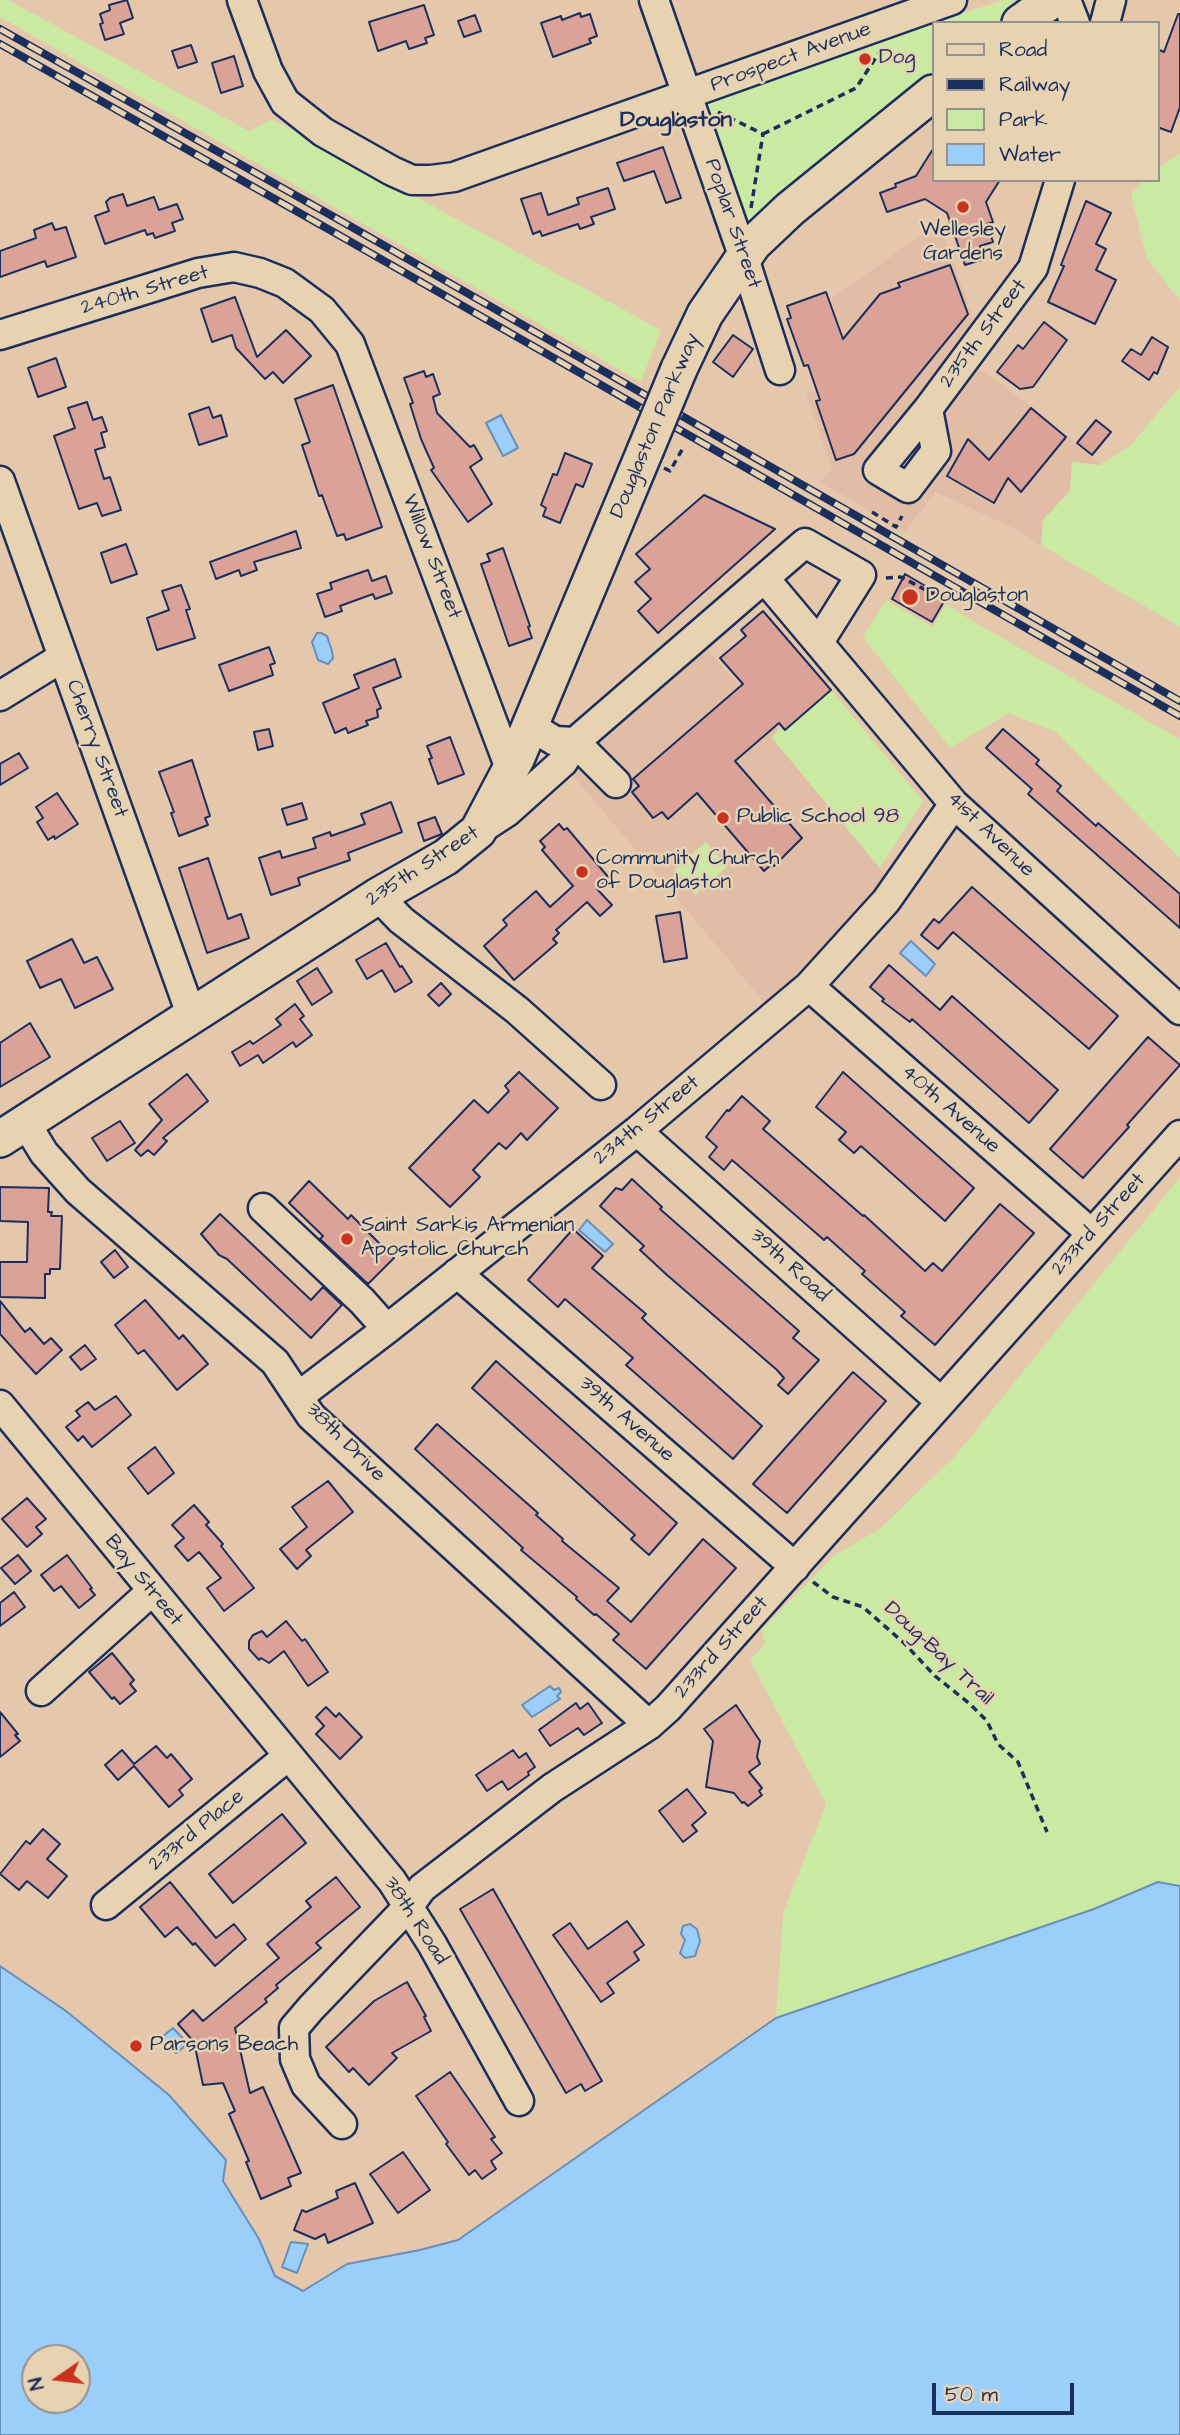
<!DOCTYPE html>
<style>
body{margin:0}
#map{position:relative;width:1180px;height:2435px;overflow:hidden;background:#e5c8ac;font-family:"Architects Daughter",sans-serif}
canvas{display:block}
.legend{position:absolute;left:932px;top:21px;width:228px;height:161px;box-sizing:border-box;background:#e7d2b1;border:2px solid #959190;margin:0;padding:9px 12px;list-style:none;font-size:21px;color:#1b2f5e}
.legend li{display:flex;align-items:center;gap:14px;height:35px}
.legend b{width:35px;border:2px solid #959190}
.north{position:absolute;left:21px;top:2344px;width:70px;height:70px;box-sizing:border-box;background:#e7d2b1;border:2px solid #959190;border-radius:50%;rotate:256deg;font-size:19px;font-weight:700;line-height:28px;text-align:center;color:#1b2f5e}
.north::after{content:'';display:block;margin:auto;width:24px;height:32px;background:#c8321e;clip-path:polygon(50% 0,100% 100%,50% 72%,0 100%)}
.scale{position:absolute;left:932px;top:2383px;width:142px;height:32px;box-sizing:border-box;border:4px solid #1b2f5e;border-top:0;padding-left:9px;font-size:21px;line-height:24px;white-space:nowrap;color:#1b2f5e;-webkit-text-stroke:5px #e7d2b1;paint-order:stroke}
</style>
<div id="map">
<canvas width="1180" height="2435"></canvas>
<ul class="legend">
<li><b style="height:9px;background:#e7d2b1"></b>Road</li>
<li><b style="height:9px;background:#1b2f5e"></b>Railway</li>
<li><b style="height:19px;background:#cae9a2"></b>Park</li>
<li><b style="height:19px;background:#9bcef8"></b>Water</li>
</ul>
<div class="north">N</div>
<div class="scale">50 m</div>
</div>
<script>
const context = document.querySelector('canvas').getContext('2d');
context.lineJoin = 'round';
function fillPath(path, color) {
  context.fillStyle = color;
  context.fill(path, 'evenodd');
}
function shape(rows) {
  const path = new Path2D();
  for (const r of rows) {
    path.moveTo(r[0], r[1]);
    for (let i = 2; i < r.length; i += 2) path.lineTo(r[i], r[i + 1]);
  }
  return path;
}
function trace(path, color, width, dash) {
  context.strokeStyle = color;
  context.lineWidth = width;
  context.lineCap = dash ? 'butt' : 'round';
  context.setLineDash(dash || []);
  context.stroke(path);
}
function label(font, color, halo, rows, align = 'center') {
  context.font = font + ' "Architects Daughter",sans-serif';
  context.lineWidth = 5;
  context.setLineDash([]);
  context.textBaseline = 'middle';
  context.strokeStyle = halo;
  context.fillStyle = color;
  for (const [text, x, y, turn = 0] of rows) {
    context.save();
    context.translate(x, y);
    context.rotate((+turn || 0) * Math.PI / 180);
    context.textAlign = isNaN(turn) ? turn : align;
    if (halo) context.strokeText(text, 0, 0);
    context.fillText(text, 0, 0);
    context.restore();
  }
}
fillPath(shape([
 [940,222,981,342,967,360,1033,407,1100,465,1072,462,1070,491,1043,520,1041,545,1013,528,936,492,904,532,821,482,832,469,806,394,840,381,855,368,831,299],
 [697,637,778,730,772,738,896,888,775,1015,558,758]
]), '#e2bda6');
fillPath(shape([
 [0,0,8,0,249,131,272,119,661,330,641,382,0,17],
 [1003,0,1013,0,1016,11,1002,23,933,23],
 [933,23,933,80,748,233,701,99],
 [1180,153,1180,301,1147,258,1131,194,1145,180,1157,180,1157,169],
 [1180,386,1180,627,1041,545,1043,520,1070,491,1072,462,1100,465,1131,445],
 [886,600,933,627,946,604,979,625,1180,739,1180,858,1056,732,1009,713,950,748,863,637],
 [831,690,923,801,880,868,772,738,778,730,785,730],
 [706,842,727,867,695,895,674,870],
 [1180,1177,1180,2010,353,2383,0,1966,66,2011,169,2095,226,2160,223,2181,259,2239,275,2276,303,2291,347,2264,420,2250,458,2240,776,2018,783,1914,826,1804,750,1660,765,1644,762,1629,835,1555,881,1528,956,1455]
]), '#cae9a2');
const water = shape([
 [501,415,518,448,503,456,486,423,501,415],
 [317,633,321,633,327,636,332,651,333,658,328,664,318,660,312,642,317,633],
 [911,941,935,964,926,976,900,953,911,941],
 [587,1220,613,1244,605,1252,579,1230,587,1220],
 [550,1686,554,1690,559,1688,561,1692,557,1696,560,1699,532,1717,522,1705,550,1686],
 [1158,1882,1180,1886,1180,2435,0,2435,0,1966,66,2011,169,2095,226,2160,223,2181,259,2239,275,2276,303,2291,347,2264,420,2250,458,2240,776,2018,1094,1909,1158,1882],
 [35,2358,77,2358,77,2400,35,2400,35,2358],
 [690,1924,697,1929,700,1941,695,1956,685,1958,680,1953,685,1940,681,1934,683,1926,690,1924],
 [173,2028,188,2044,176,2053,162,2037,173,2028],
 [291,2242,308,2244,297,2273,282,2267,291,2242]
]);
fillPath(water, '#9bcef8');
trace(water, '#688eba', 2);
const building = shape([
 [127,0,133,18,120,23,124,34,105,40,100,24,103,23,100,14,110,10,109,5,127,0],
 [424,5,434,35,425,38,427,43,409,49,406,41,378,51,369,22,424,5],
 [580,13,581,17,590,14,597,36,589,39,591,43,553,57,541,23,561,16,562,20,580,13],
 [1178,14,1180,14,1180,107,1171,132,1157,127,1157,49,1164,52,1178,14],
 [475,15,481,31,464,37,458,21,475,15],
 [191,45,197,62,178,68,172,51,191,45],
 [234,56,243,86,221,93,212,63,234,56],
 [663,147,681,198,666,203,654,171,624,181,617,163,663,147],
 [933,149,933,180,1000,180,986,202,993,222,987,224,993,242,980,246,984,259,965,265,947,213,925,199,887,212,880,193,896,187,895,184,916,176,933,149],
 [608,188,615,209,591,217,594,224,580,229,578,224,542,236,540,231,533,234,521,199,541,193,548,215,579,204,577,198,608,188],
 [123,194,127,206,154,197,159,210,177,204,183,219,172,223,175,231,155,238,153,233,147,235,145,230,105,244,95,216,109,211,106,202,110,198,123,194],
 [1086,201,1111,213,1096,244,1106,249,1096,270,1116,280,1095,324,1048,302,1064,266,1061,265,1086,201],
 [52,223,55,230,66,227,76,257,47,267,45,261,0,277,0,251,36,238,34,230,52,223],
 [950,265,968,314,854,454,836,460,816,401,820,400,808,365,804,366,787,319,791,318,787,306,826,292,843,339,880,294,900,287,898,283,950,265],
 [235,297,257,357,286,330,311,356,283,383,273,372,265,379,236,348,232,335,212,342,201,309,235,297],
 [1044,322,1067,340,1033,387,1020,389,997,372,1018,345,1023,349,1044,322],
 [733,335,753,349,733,377,713,362,733,335],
 [1152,337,1168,347,1157,374,1154,372,1149,380,1122,361,1131,349,1141,355,1152,337],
 [56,358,66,387,38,397,28,368,56,358],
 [424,371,426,377,433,374,440,394,433,397,437,413,470,447,474,445,482,459,470,467,492,504,468,522,431,470,434,468,421,439,410,404,413,403,404,378,424,371],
 [333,385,382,527,346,540,344,534,337,536,322,495,319,496,302,445,310,442,295,399,333,385],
 [87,402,93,420,102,417,107,431,101,433,105,447,95,450,104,479,110,477,121,510,102,516,97,503,79,509,54,436,75,428,68,408,87,402],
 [209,407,213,418,221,415,227,436,199,445,189,414,209,407],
 [1031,408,1066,437,1021,492,1008,478,994,503,947,476,968,439,989,460,1031,408],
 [1096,420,1111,432,1092,455,1077,443,1096,420],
 [565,453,592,464,583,487,576,484,560,523,543,516,546,508,541,505,553,474,557,475,565,453],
 [704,495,775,529,658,633,638,611,651,599,635,582,650,569,636,554,704,495],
 [296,531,301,548,254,562,257,570,241,576,239,570,216,579,210,562,296,531],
 [126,544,137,574,111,583,101,553,126,544],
 [503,548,530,626,528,627,532,638,509,646,481,564,490,561,487,554,503,548],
 [368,570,372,581,386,576,392,593,375,599,373,594,340,606,342,611,325,617,317,594,332,589,330,583,368,570],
 [905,574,946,598,932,622,892,599,905,574],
 [181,585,190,609,186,610,195,638,157,650,147,618,169,610,162,591,181,585],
 [763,611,831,690,785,730,779,723,735,761,802,838,774,866,772,864,764,871,697,793,668,819,662,812,653,818,632,792,639,786,633,779,743,684,720,658,746,636,741,630,763,611],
 [269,647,275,663,270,665,273,675,229,691,219,665,269,647],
 [395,659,401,677,373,688,381,708,377,710,378,717,366,721,368,725,348,733,346,728,335,733,323,703,359,688,354,675,395,659],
 [269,729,273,746,258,750,254,732,269,729],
 [1003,729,1039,760,1036,764,1061,786,1057,791,1096,826,1098,823,1180,894,1180,928,1028,794,1032,789,986,748,1003,729],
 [450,737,464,774,438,784,429,759,432,758,427,746,450,737],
 [19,753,28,768,0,785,0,764,19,753],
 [192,760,210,816,205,818,208,825,179,836,171,813,174,812,159,772,192,760],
 [57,793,78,824,55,839,54,836,48,840,37,822,43,818,36,807,57,793],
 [391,802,402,832,348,853,350,860,298,878,300,885,271,895,259,858,280,851,282,858,316,848,313,838,330,832,331,836,365,824,361,814,391,802],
 [302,803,307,819,287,825,282,809,302,803],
 [435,817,442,834,424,841,418,823,435,817],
 [559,824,564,830,567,828,609,878,597,889,612,905,600,916,587,902,556,930,559,933,553,939,557,943,514,980,484,946,507,925,503,920,536,891,550,907,573,886,542,850,545,847,540,841,559,824],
 [208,858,228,919,241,914,249,938,207,953,179,868,208,858],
 [972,887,1118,1016,1089,1049,953,932,938,949,921,935,934,919,939,923,972,887],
 [680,912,687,958,664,962,656,916,680,912],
 [72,939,84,963,97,957,113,989,75,1008,61,979,40,988,27,961,72,939],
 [386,943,400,967,402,966,412,982,395,992,382,970,367,979,356,960,386,943],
 [889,965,940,1010,952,996,1058,1090,1029,1123,912,1019,910,1022,882,1001,884,999,870,987,889,965],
 [317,968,332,992,312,1005,297,981,317,968],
 [441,983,451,994,439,1006,428,995,441,983],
 [295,1004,304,1016,300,1019,312,1035,296,1047,293,1042,263,1063,258,1055,240,1066,232,1052,250,1041,253,1044,281,1025,276,1019,295,1004],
 [30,1023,50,1057,0,1087,0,1043,30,1023],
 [1148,1037,1180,1065,1127,1125,1129,1127,1083,1178,1050,1149,1148,1037],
 [519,1072,558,1108,527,1140,521,1133,506,1149,499,1143,473,1170,480,1177,450,1207,409,1168,474,1100,488,1113,509,1091,505,1086,519,1072],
 [843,1072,974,1188,945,1221,861,1146,854,1153,839,1140,846,1132,816,1107,843,1072],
 [187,1074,208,1101,163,1138,167,1141,154,1155,148,1150,141,1156,135,1150,162,1120,149,1104,187,1074],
 [742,1096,770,1121,763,1129,863,1216,864,1215,925,1271,933,1263,942,1271,1000,1204,1034,1233,935,1345,901,1316,905,1312,862,1274,865,1271,827,1237,824,1240,732,1160,724,1170,709,1157,717,1147,706,1137,727,1110,729,1111,742,1096],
 [120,1121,135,1143,107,1161,92,1138,120,1121],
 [632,1179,662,1207,660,1209,799,1331,793,1338,819,1360,788,1394,778,1385,784,1378,777,1370,667,1275,640,1250,644,1246,600,1206,616,1188,622,1190,632,1179],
 [309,1181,348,1219,351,1215,394,1258,368,1284,320,1239,323,1236,289,1203,309,1181],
 [0,1187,49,1188,48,1212,52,1212,51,1216,62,1216,60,1269,50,1269,50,1274,45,1274,45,1298,0,1297,0,1262,27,1262,28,1222,0,1221,0,1187],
 [220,1214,311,1300,323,1287,342,1305,311,1338,227,1259,219,1255,201,1234,220,1214],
 [573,1229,603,1256,592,1268,646,1314,642,1318,647,1323,762,1426,733,1459,626,1365,633,1358,565,1299,558,1307,528,1280,573,1229],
 [115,1250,128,1267,114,1278,101,1262,115,1250],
 [145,1300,179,1339,183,1335,208,1364,177,1390,144,1350,138,1354,115,1325,145,1300],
 [0,1301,25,1332,30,1328,44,1344,51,1338,62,1350,36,1374,0,1334,0,1301],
 [85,1345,96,1359,81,1370,70,1357,85,1345],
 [496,1361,677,1523,649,1555,631,1539,635,1535,472,1388,496,1361],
 [853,1372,886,1401,787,1513,753,1484,853,1372],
 [116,1396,131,1415,92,1447,83,1436,78,1441,66,1427,80,1416,76,1411,88,1402,95,1410,116,1396],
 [437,1424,538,1513,536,1515,563,1539,562,1541,619,1588,607,1601,631,1622,703,1539,736,1568,646,1669,613,1640,619,1634,596,1614,594,1615,576,1599,577,1597,521,1550,523,1548,415,1449,437,1424],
 [155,1447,174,1473,148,1494,128,1468,155,1447],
 [328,1481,353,1512,306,1550,311,1556,297,1569,280,1549,307,1527,292,1507,328,1481],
 [27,1498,46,1519,36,1527,42,1534,27,1547,2,1519,27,1498],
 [194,1505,209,1522,206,1525,223,1544,221,1546,254,1588,224,1611,207,1588,221,1578,199,1552,188,1561,175,1546,184,1538,172,1525,194,1505],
 [18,1555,31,1571,15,1584,1,1568,18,1555],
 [67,1555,92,1588,90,1589,95,1595,79,1608,61,1586,54,1591,41,1575,67,1555],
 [14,1592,25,1607,0,1626,0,1603,14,1592],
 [286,1621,302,1641,305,1639,328,1672,308,1686,284,1651,269,1663,261,1658,259,1660,249,1649,249,1641,253,1635,262,1631,267,1637,286,1621],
 [112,1653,134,1680,130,1684,136,1691,120,1704,114,1697,112,1699,89,1672,112,1653],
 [576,1703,580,1709,588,1703,602,1723,584,1735,578,1728,550,1746,539,1730,576,1703],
 [736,1705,760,1741,757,1757,760,1764,749,1772,762,1788,759,1791,762,1795,748,1806,744,1802,742,1803,734,1793,706,1787,713,1741,704,1729,736,1705],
 [326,1707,336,1717,339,1713,362,1737,340,1759,316,1734,324,1726,316,1717,326,1707],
 [0,1712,18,1734,15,1735,20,1741,0,1757,0,1712],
 [156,1746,167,1758,171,1754,192,1779,179,1790,183,1795,169,1807,134,1766,118,1780,105,1765,122,1750,134,1764,156,1746],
 [513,1750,519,1758,526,1753,535,1767,528,1772,529,1775,508,1790,502,1781,487,1791,476,1775,513,1750],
 [687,1789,706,1813,692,1825,697,1831,683,1842,659,1811,687,1789],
 [282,1814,306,1843,233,1903,209,1874,282,1814],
 [43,1829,60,1844,47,1859,67,1876,48,1898,27,1881,19,1890,0,1874,26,1841,30,1844,43,1829],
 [336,1877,360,1907,316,1943,321,1948,276,1985,278,1988,265,1999,267,2002,235,2028,250,2093,263,2087,301,2173,288,2178,291,2186,261,2199,246,2162,249,2161,229,2114,235,2111,223,2083,203,2085,194,2042,178,2024,193,2010,203,2021,279,1958,267,1944,311,1907,306,1901,336,1877],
 [170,1882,216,1938,234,1924,246,1939,215,1966,195,1943,193,1945,177,1927,165,1937,140,1907,170,1882],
 [493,1889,602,2081,585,2091,581,2084,566,2093,460,1909,493,1889],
 [627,1921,644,1945,634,1952,639,1960,607,1983,614,1993,601,2002,553,1935,570,1923,588,1949,627,1921],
 [407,1982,426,2016,424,2017,431,2031,392,2053,397,2058,369,2085,353,2068,349,2072,326,2047,374,2001,407,1982],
 [450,2072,495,2137,491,2139,502,2153,491,2161,496,2169,482,2179,475,2170,469,2175,446,2144,448,2142,416,2096,450,2072],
 [403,2152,430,2190,398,2213,370,2174,403,2152],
 [355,2183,373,2223,328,2243,325,2234,315,2239,294,2230,302,2210,306,2212,338,2198,336,2191,355,2183]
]);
fillPath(building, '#dba298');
trace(building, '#1b2f5e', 2);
const minor = shape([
 [242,0,268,71,285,102,323,132,392,171,412,180,431,180,454,177,952,0],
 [654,0,744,258,780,370],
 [1066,0,1075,23],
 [1105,23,1111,0],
 [0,335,198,273,234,267,260,273,285,283,322,310,350,344,511,771],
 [928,409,936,451,908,488,878,470,928,409,1033,268,1060,180],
 [0,481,192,1017],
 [765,579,954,804,1180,1010],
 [0,696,63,657],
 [530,726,555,741,575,742,616,783],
 [478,831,507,812,563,762,575,742,805,543,861,575,819,642],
 [378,896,401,920,517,1010,601,1085],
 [809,986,1091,1233],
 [25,1122,44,1153,78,1191,275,1362,311,1416,649,1725],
 [637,1131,941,1402],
 [263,1208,362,1301,387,1329],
 [457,1273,795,1567],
 [299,1396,387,1329,637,1131,809,986,886,901,954,804],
 [0,1405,392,1881,432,1944,519,2101],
 [41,1691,152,1591],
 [106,1905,288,1756],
 [342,2124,306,2085,295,2059,294,2028,311,2008,408,1907,422,1888,552,1788,649,1725,668,1708,1180,1135]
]);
const major = shape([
 [1020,23,1052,0],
 [679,369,705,314,753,244,790,209,933,93],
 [0,1139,378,896,446,857,478,831,517,757,645,451]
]);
trace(minor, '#1b2f5e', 33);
trace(major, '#1b2f5e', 40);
trace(shape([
 [718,112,763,134],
 [763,134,856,88,881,50],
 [751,208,763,134],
 [664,468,670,471,683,448],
 [872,512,896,527,902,516],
 [886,578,901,577,949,602],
 [813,1582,833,1597,863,1607,904,1643,935,1676,970,1704,987,1721,998,1744,1018,1762,1047,1832]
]), '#1b2f5e', 3.5, [7, 5]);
trace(minor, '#e7d2b1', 28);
trace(major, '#e7d2b1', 35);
const rail = shape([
 [0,29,350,226,1180,701],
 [0,44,344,238,1180,716]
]);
trace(rail, '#1b2f5e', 8);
trace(rail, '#e7d2b1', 5, [16]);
const majorBridge = shape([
 [645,451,679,369]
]);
trace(majorBridge, '#1b2f5e', 40, []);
trace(majorBridge, '#e7d2b1', 35);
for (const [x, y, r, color] of [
 [865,59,7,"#c8321e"],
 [963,207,7,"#c8321e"],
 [910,597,9,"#c8321e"],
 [723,818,7,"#c8321e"],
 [582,872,7,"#c8321e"],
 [347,1239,7,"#c8321e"],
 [136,2046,7,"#c8321e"]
]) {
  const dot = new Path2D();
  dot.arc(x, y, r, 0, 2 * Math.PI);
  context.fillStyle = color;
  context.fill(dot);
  trace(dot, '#e7d2b1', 2.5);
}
label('21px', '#1b2f5e', '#e7d2b1', [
 ["Prospect Avenue",791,58,-20],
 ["Poplar Street",732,224,71],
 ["240th Street",145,291,-16],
 ["235th Street",984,334,-53],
 ["Douglaston Parkway",656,426,-67],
 ["Willow Street",431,557,69],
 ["Cherry Street",96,749,70],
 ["41st Avenue",990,835,44],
 ["235th Street",423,867,-33],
 ["40th Avenue",950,1110,41],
 ["234th Street",647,1121,-39],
 ["233rd Street",1099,1225,-48],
 ["39th Road",789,1266,42],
 ["39th Avenue",626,1420,41],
 ["38th Drive",345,1443,45],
 ["Bay Street",143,1581,51],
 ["233rd Street",722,1648,-48],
 ["Doug-Bay Trail",938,1654,43],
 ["233rd Place",197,1831,-39],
 ["38th Road",415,1921,57]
]);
label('21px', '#1b2f5e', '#e7d2b1', [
 ["Dog",879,59],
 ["Wellesley",963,231,"center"],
 ["Gardens",963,255,"center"],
 ["Douglaston",926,597],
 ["Public School 98",737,818],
 ["Community Church",596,860],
 ["of Douglaston",596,884],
 ["Saint Sarkis Armenian",361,1227],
 ["Apostolic Church",361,1251],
 ["Parsons Beach",150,2046]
], 'left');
label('bold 23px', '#1b2f5e', '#e7d2b1', [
 ["Douglaston",676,121]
]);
</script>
